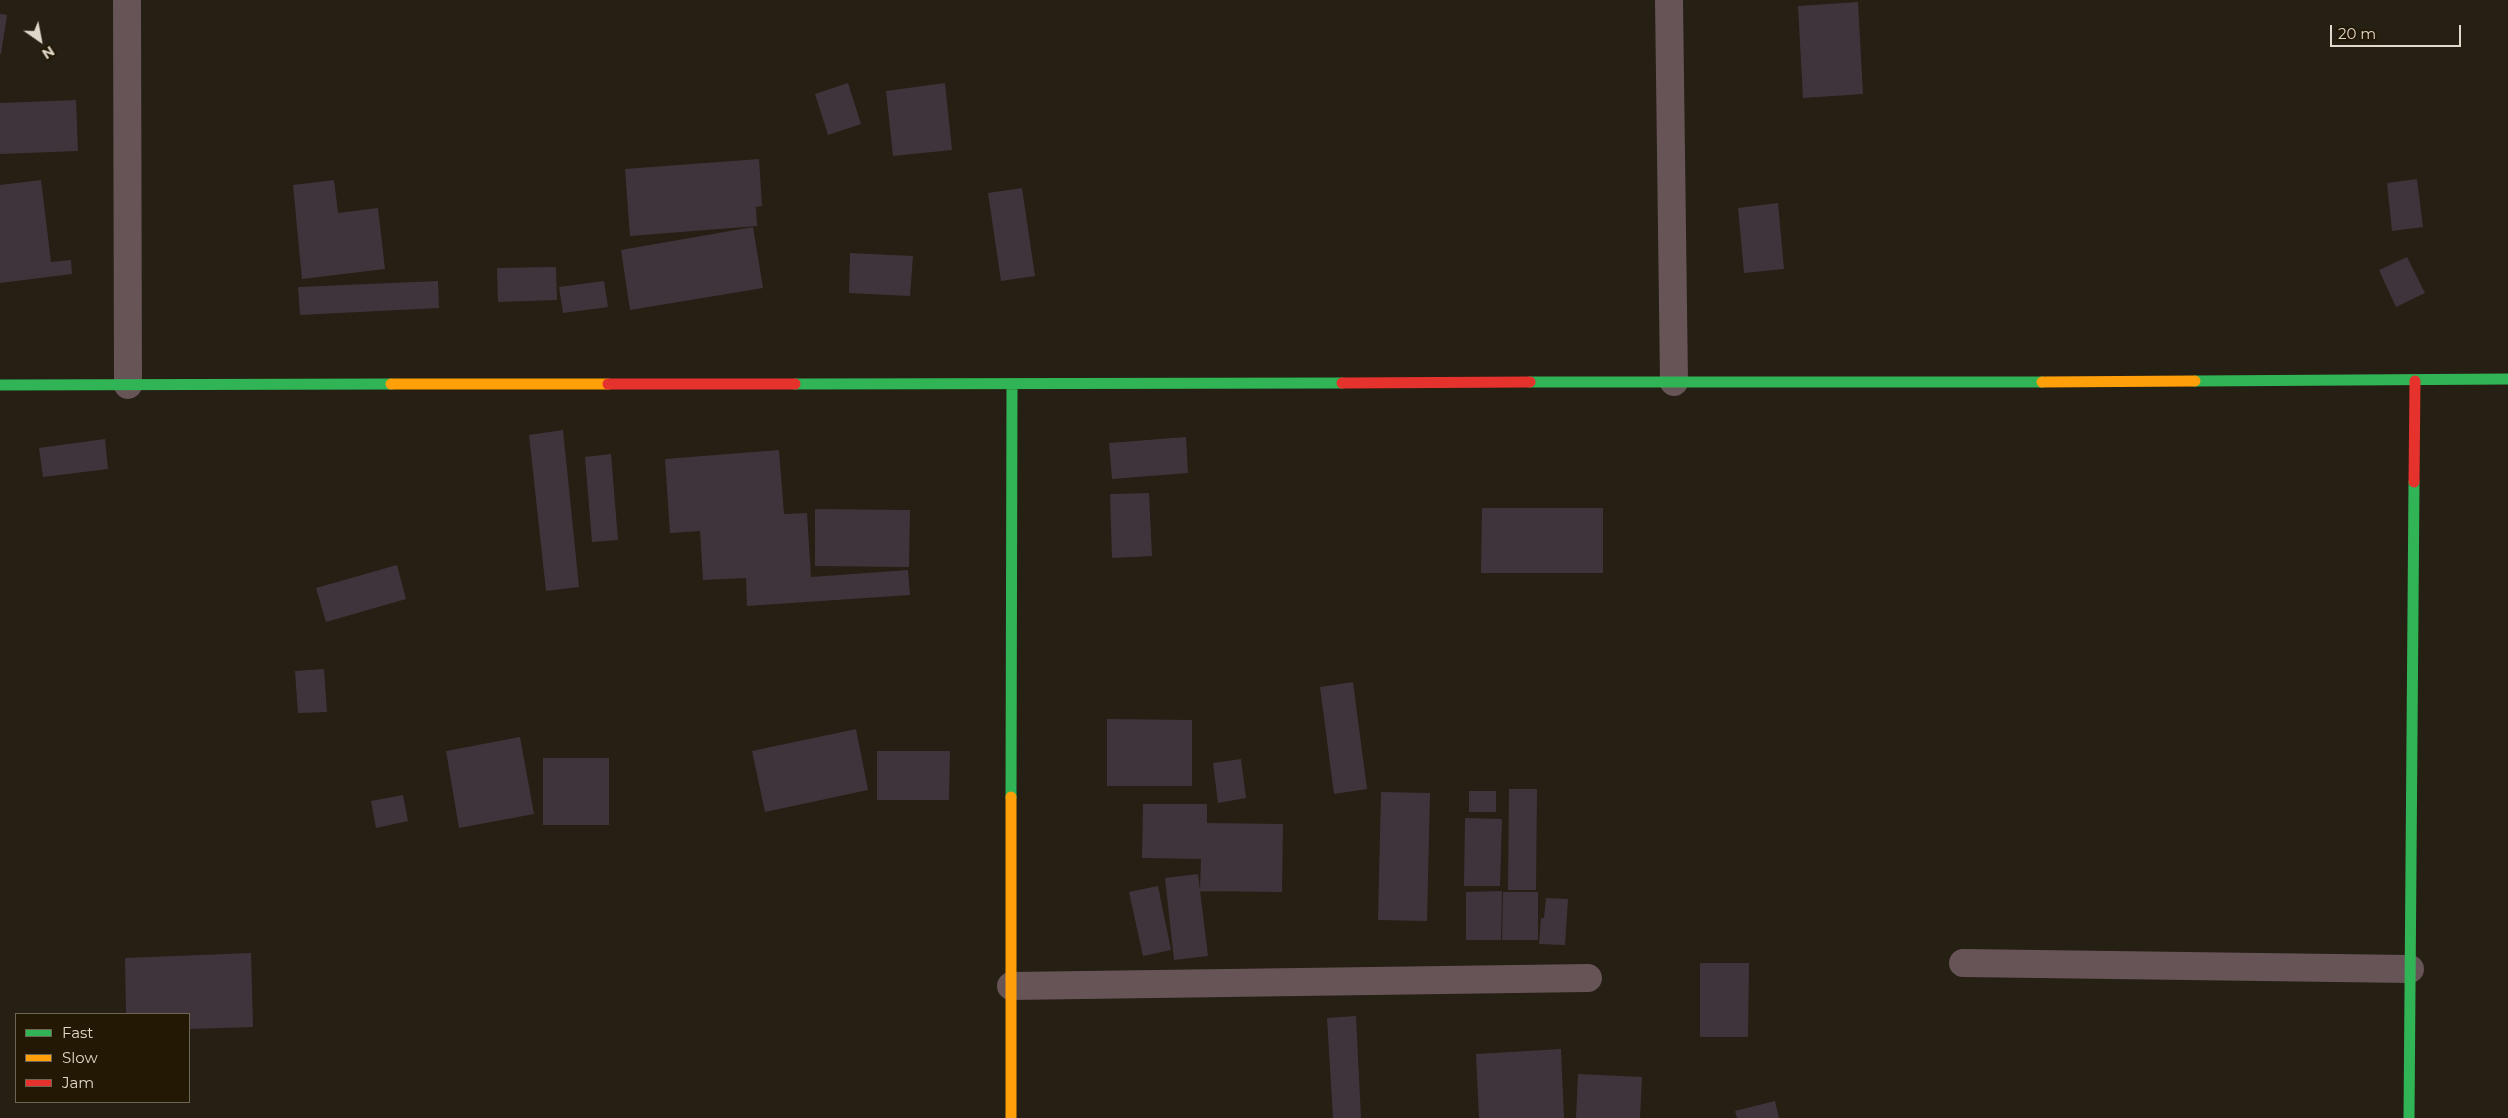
<!DOCTYPE html>
<style>
body{margin:0}
#map{position:relative;width:2508px;height:1118px;overflow:hidden;background:#251f14;font-family:Montserrat,sans-serif}
canvas{display:block}
.legend{position:absolute;left:15px;top:1013px;width:175px;height:90px;box-sizing:border-box;background:#231804;border:1px solid #6e6554;margin:0;padding:6px 9px;list-style:none;font-size:15px;color:#dfd8cb}
.legend li{display:flex;align-items:center;gap:10px;height:25px}
.legend b{width:25px;border:1px solid #6e6554}
.north{position:absolute;left:15px;top:15px;width:50px;height:50px;-webkit-text-stroke:4px #231804;paint-order:stroke;rotate:147deg;font-size:14px;font-weight:700;line-height:20px;text-align:center;color:#dfd8cb}
.north::after{content:'';display:block;margin:auto;width:18px;height:22px;background:#dfd8cb;clip-path:polygon(50% 0,100% 100%,50% 72%,0 100%)}
.scale{position:absolute;left:2330px;top:25px;width:131px;height:22px;box-sizing:border-box;border:2px solid #dfd8cb;border-top:0;padding-left:6px;font-size:15px;line-height:18px;white-space:nowrap;color:#dfd8cb;-webkit-text-stroke:4px #231804;paint-order:stroke}
</style>
<div id="map">
<canvas width="2508" height="1118"></canvas>
<ul class="legend">
<li><b style="height:6px;background:#30b455"></b>Fast</li>
<li><b style="height:6px;background:#ff9f0a"></b>Slow</li>
<li><b style="height:6px;background:#e5322d"></b>Jam</li>
</ul>
<div class="north">N</div>
<div class="scale">20 m</div>
</div>
<script>
const context = document.querySelector('canvas').getContext('2d');
context.lineJoin = 'round';
function fillPath(path, color) {
  context.fillStyle = color;
  context.fill(path, 'evenodd');
}
function shape(rows) {
  const path = new Path2D();
  for (const r of rows) {
    path.moveTo(r[0], r[1]);
    for (let i = 2; i < r.length; i += 2) path.lineTo(r[i], r[i + 1]);
  }
  return path;
}
function trace(path, color, width, dash) {
  context.strokeStyle = color;
  context.lineWidth = width;
  context.lineCap = dash ? 'butt' : 'round';
  context.setLineDash(dash || []);
  context.stroke(path);
}
fillPath(shape([
 [1858,2,1863,94,1803,98,1798,6],
 [0,14,7,15,1,54,0,54],
 [848,83,861,124,828,135,815,94],
 [945,83,952,150,893,156,886,91],
 [76,100,78,151,0,154,0,103],
 [759,159,762,206,756,207,757,226,630,236,625,169],
 [2417,179,2423,227,2392,231,2387,183],
 [41,180,51,262,71,260,72,274,0,283,0,185],
 [334,180,338,213,378,208,385,269,302,279,293,185],
 [1022,188,1035,276,1001,281,988,193],
 [1778,203,1784,269,1744,273,1738,208],
 [753,227,763,288,630,310,621,250],
 [850,253,913,256,910,296,849,293],
 [2407,257,2425,293,2396,307,2379,270],
 [556,267,557,300,498,302,497,268],
 [438,281,439,308,300,315,298,287],
 [604,281,608,307,563,313,559,287],
 [563,430,579,587,546,591,529,435],
 [1186,437,1188,473,1112,479,1109,443],
 [105,439,108,469,43,477,39,448],
 [779,450,784,514,807,513,811,577,908,570,910,595,747,606,746,578,703,580,700,531,670,533,665,459],
 [611,454,618,540,592,542,585,457],
 [1149,493,1152,556,1112,558,1110,494],
 [1482,508,1603,508,1603,573,1481,573],
 [815,509,910,510,909,567,815,566],
 [397,565,406,599,326,622,316,588],
 [324,669,327,712,298,713,295,671],
 [1353,682,1367,789,1334,794,1320,687],
 [1107,719,1192,720,1192,786,1107,786],
 [856,729,868,790,765,812,752,751],
 [520,737,534,814,459,828,446,751],
 [877,751,950,751,949,800,877,800],
 [543,758,609,758,609,825,543,825],
 [1241,759,1246,798,1218,803,1213,763],
 [1509,789,1537,789,1536,890,1508,890],
 [1469,791,1496,791,1496,812,1469,812],
 [1381,792,1430,793,1427,921,1378,920],
 [403,795,408,821,376,828,371,801],
 [1143,804,1207,804,1207,823,1283,824,1282,892,1200,891,1201,859,1142,858],
 [1465,818,1502,819,1500,886,1464,886],
 [1198,874,1208,956,1174,960,1165,878],
 [1158,886,1171,950,1143,956,1129,892],
 [1502,891,1501,940,1466,940,1466,892],
 [1503,892,1538,892,1538,940,1502,940],
 [1546,898,1568,899,1565,945,1539,944,1541,918,1544,918],
 [251,953,253,1027,189,1029,189,1014,126,1014,125,958],
 [1700,963,1749,963,1748,1037,1700,1037],
 [1356,1016,1361,1118,1333,1118,1327,1018],
 [1561,1049,1564,1118,1479,1118,1476,1054],
 [1578,1074,1642,1077,1640,1118,1576,1118],
 [1775,1101,1779,1118,1737,1118,1735,1111]
]), '#40343c');
trace(shape([
 [127,0,128,385],
 [1669,0,1674,382],
 [1963,963,2410,969],
 [1011,986,1588,978]
]), '#675457', 28);
trace(shape([
 [2195,381,2508,379],
 [1530,382,2042,382],
 [795,384,1342,383],
 [0,385,391,384],
 [1011,797,1012,384],
 [2409,1118,2414,482]
]), '#30b455', 11);
trace(shape([
 [2042,382,2195,381],
 [391,384,608,384],
 [1011,1118,1011,797]
]), '#ff9f0a', 11);
trace(shape([
 [1342,383,1530,382],
 [608,384,795,384],
 [2414,482,2415,381]
]), '#e5322d', 11);
</script>
